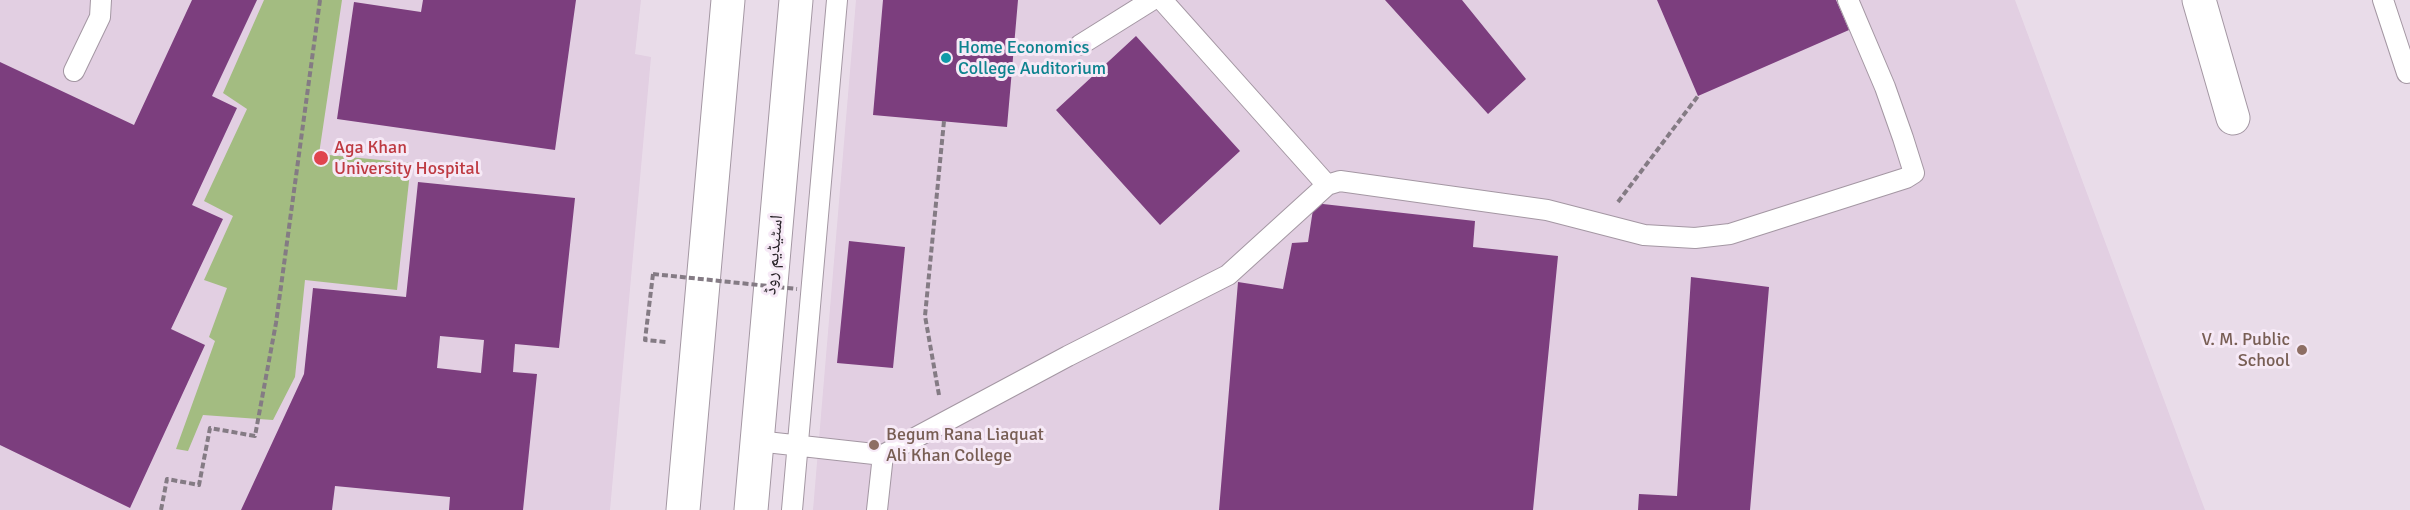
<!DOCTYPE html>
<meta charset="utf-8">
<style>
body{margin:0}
canvas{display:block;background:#e9dce9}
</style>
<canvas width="2410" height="510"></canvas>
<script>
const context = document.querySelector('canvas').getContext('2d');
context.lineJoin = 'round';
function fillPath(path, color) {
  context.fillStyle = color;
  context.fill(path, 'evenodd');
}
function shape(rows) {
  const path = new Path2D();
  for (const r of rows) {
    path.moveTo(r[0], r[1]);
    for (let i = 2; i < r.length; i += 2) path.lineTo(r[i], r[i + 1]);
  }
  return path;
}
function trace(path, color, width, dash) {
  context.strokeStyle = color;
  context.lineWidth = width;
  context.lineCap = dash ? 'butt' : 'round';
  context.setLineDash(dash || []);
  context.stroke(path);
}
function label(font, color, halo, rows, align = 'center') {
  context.font = font + ' Signika,"Noto Naskh Arabic",sans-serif';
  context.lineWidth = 6;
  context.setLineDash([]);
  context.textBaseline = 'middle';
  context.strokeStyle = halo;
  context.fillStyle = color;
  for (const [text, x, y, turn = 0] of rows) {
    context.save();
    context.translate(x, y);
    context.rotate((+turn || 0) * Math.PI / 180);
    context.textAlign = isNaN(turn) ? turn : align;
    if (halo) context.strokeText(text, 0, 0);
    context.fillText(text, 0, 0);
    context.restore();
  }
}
fillPath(shape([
 [0,0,641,0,635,54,651,57,610,510,0,510],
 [856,0,2015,0,2205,510,813,510]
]), '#e2cfe2');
fillPath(shape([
 [264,0,342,0,319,154,411,163,397,290,305,280,295,377,273,420,203,415,188,451,176,449,215,341,209,337,227,288,204,280,233,216,204,201,247,109,223,93]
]), '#a3bc81');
fillPath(shape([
 [192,0,257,0,212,96,237,108,192,205,223,219,171,329,205,345,130,508,0,445,0,62,134,125],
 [423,0,576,0,555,150,337,119,354,2,421,12],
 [883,0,1018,0,1007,127,873,115],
 [1385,0,1462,0,1526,79,1488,114],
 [1657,0,1836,0,1849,30,1698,96],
 [1136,36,1240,151,1160,225,1056,110],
 [418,182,575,198,559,348,515,344,513,372,537,374,523,510,449,510,450,497,335,486,332,510,241,510,304,374,313,288,406,297],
 [440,336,484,340,481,373,437,368],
 [1314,203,1475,221,1473,247,1558,256,1533,510,1219,510,1238,282,1283,289,1292,243,1308,242],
 [849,241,905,247,893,368,837,363],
 [1691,277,1769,287,1750,510,1638,510,1639,494,1677,496]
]), '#7c3e7e');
const lane = shape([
 [1162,0,1327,185],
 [2383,0,2407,73,2410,72],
 [1080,45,1152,0],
 [74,71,100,17,101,0],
 [757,441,883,455,877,510],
 [883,455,1068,356,1228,275,1327,185,1340,181,1547,210,1644,235,1695,238,1730,234,1906,178,1914,173,1903,138,1885,87,1848,0],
 [792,510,837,0]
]);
const street = shape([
 [2199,0,2233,118]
]);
const primary = shape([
 [683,510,728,0],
 [751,510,796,0]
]);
trace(lane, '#a497a3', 22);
trace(street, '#a497a3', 35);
trace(primary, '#a497a3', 35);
trace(shape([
 [1618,202,1698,96],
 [653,274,645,340,666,342],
 [939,395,925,316,944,121],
 [161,510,167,479,199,485,210,428,255,436,276,323,320,0]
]), '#847b84', 4, [6, 3]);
trace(lane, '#fff', 20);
trace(street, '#fff', 33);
trace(primary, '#fff', 33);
trace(shape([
 [653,274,797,289]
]), '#847b84', 4, [6, 3]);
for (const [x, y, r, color] of [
 [946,58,6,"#0f9aa8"],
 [321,158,8,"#e0444e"],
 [2302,350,6,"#8d6e63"],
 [874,445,6,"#8d6e63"]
]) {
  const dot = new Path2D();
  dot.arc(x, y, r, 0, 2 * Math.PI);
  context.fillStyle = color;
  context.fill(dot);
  trace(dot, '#f6e9f6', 2);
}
label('18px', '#0d838f', '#f6e9f6', [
 ["Home Economics",958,48],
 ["College Auditorium",958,69]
], 'left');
label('18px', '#be3a42', '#f6e9f6', [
 ["Aga Khan",334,148],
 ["University Hospital",334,169]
], 'left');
label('18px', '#262126', '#f6e9f6', [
 ["اسٹیڈیم روڈ",774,255,-85]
]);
label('18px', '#785e54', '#f6e9f6', [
 ["V. M. Public",2290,340],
 ["School",2290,361],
 ["Begum Rana Liaquat",886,435,"left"],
 ["Ali Khan College",886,456,"left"]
], 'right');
</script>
